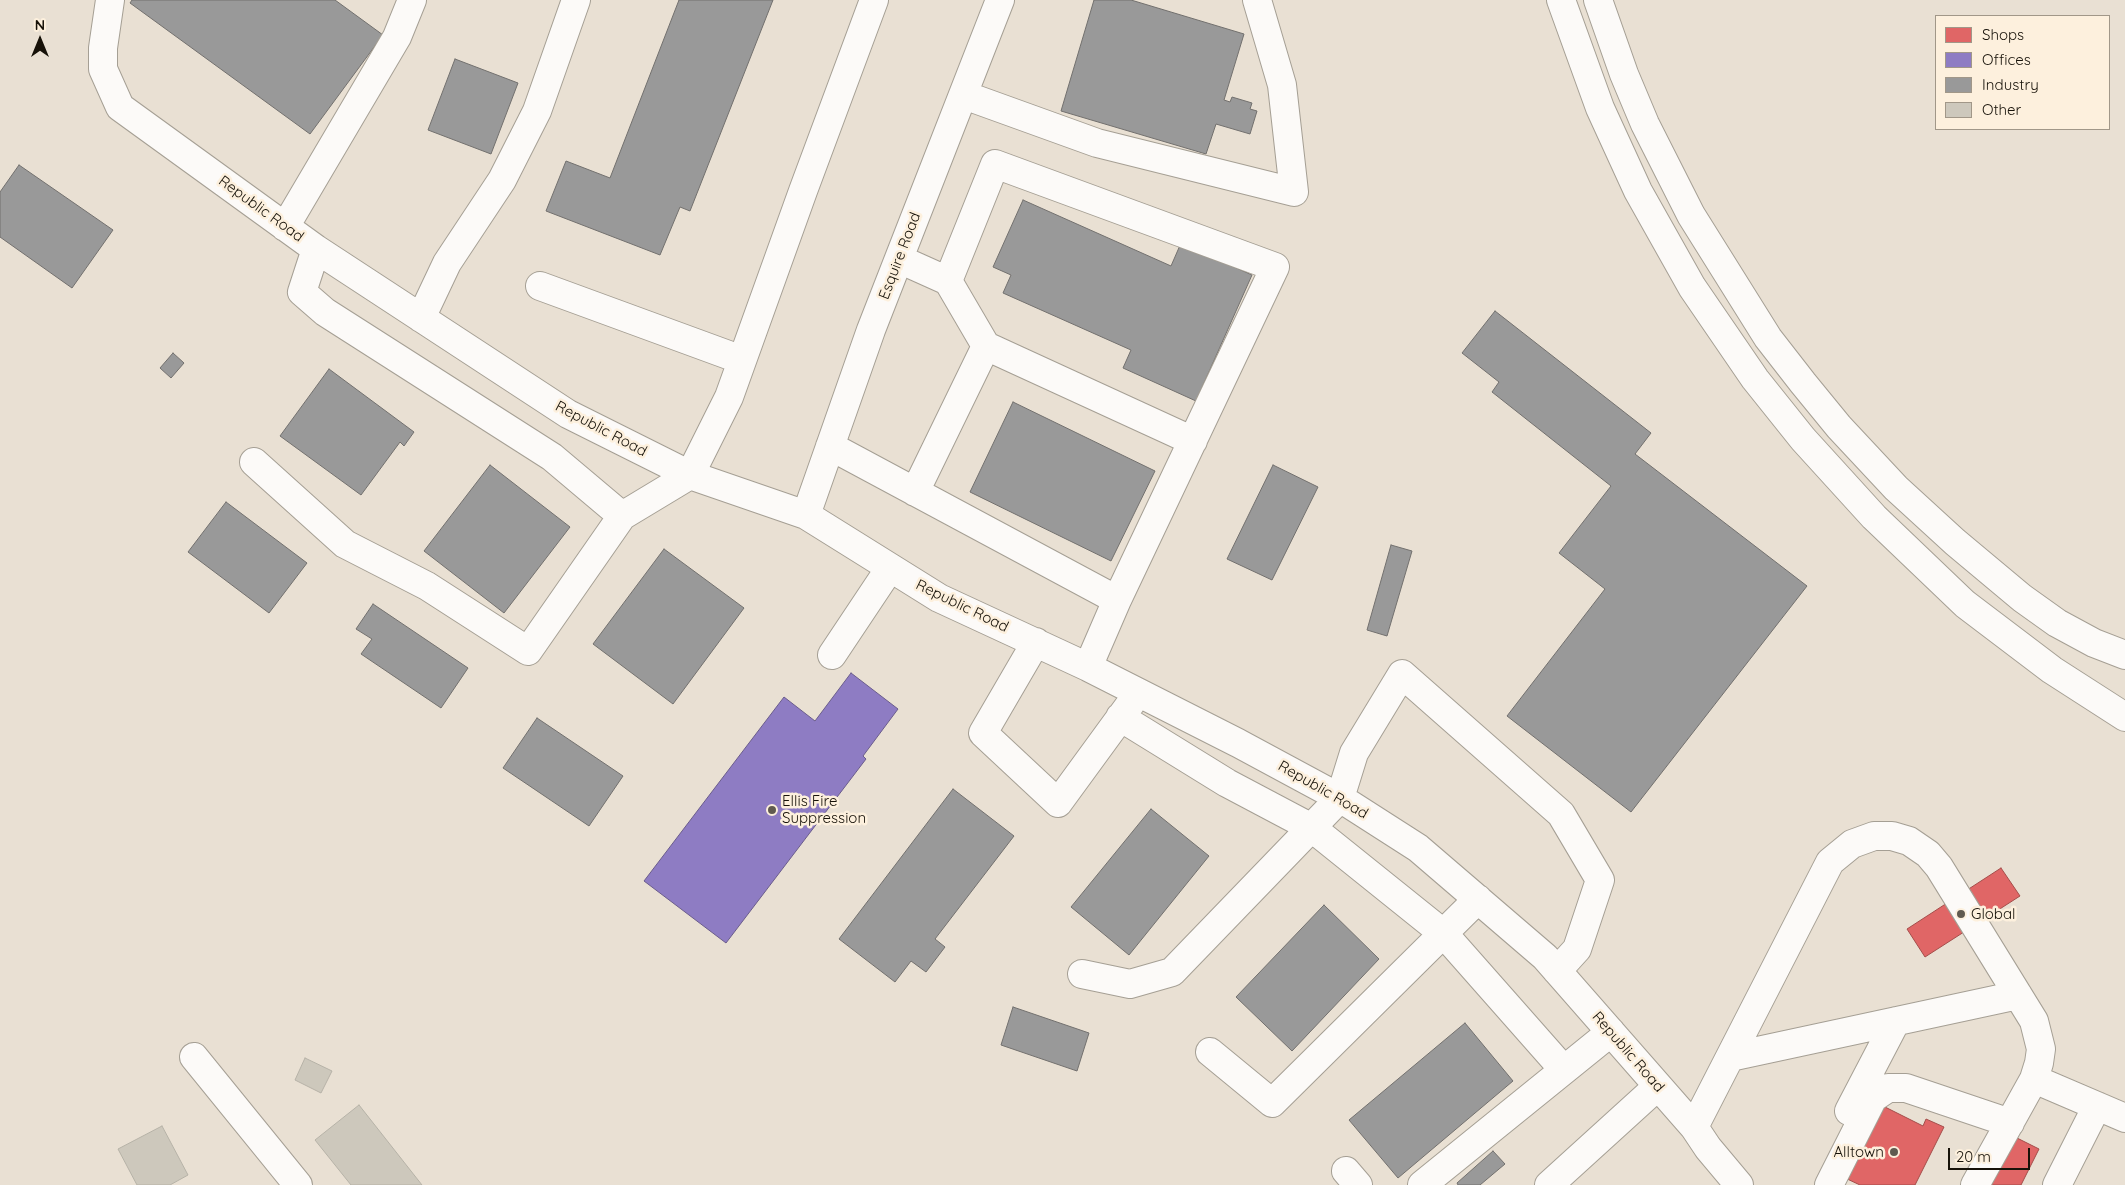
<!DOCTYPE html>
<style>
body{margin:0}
#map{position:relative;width:2125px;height:1185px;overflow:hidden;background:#e9e0d3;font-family:Quicksand,sans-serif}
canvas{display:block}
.legend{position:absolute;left:1935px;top:15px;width:175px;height:115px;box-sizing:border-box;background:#fdf0dd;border:1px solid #a19788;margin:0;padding:6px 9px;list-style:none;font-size:15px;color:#171209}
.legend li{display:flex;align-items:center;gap:10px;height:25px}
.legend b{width:25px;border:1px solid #a19788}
.north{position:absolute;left:15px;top:15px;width:50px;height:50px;-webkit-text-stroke:4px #fdf0dd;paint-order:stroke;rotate:0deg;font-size:14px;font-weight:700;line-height:20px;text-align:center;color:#171209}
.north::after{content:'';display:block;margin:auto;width:18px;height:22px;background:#171209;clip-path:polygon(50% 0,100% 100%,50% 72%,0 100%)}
.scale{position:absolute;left:1948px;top:1148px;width:82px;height:22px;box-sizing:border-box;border:2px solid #171209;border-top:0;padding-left:6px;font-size:15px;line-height:18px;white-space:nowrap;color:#171209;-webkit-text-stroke:4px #fdf0dd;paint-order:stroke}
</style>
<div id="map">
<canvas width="2125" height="1185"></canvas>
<ul class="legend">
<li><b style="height:14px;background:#e06666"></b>Shops</li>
<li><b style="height:14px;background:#8e7cc3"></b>Offices</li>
<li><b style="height:14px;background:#999"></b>Industry</li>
<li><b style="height:14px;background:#cdc8bc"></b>Other</li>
</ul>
<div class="north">N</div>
<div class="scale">20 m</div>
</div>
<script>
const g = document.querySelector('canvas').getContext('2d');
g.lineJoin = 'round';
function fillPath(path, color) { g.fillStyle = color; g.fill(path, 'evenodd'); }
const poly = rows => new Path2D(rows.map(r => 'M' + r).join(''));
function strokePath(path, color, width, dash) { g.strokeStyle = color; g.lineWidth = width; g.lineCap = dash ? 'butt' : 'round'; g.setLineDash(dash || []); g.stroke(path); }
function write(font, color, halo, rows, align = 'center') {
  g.font = font + ' Quicksand,sans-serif'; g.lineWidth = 5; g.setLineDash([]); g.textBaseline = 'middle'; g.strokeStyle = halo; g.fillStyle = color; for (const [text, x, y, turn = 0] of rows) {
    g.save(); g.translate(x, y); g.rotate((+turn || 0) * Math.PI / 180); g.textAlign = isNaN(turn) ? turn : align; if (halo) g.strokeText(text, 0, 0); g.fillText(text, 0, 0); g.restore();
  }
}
const shops = poly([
 [2001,868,2020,896,1925,957,1907,929,2001,868],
 [1879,1104,1923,1126,1926,1119,1944,1127,1915,1185,1860,1185,1843,1177,1879,1104],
 [2013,1136,2039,1149,2021,1185,1987,1185,2013,1136]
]);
fillPath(shops, '#e06666');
strokePath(shops, '#a44d4a', 1);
const offices = poly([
 [851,673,898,709,863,756,866,759,726,943,644,881,784,697,815,721,851,673]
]);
fillPath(offices, '#8e7cc3');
strokePath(offices, '#6a5c8b', 1);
const industry = poly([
 [132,0,335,0,383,35,310,134,130,3,132,0],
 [679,0,773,0,690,211,680,207,660,255,546,211,566,161,610,178,679,0],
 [1094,0,1131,0,1244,34,1224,100,1230,102,1232,97,1252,103,1250,109,1257,111,1250,134,1216,124,1206,154,1061,111,1094,0],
 [455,59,518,83,491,154,428,130,455,59],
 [19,165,113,230,72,288,0,237,0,192,19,165],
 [1023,200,1171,266,1181,243,1252,275,1196,401,1123,368,1131,350,1003,293,1011,275,993,267,1023,200],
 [1495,311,1651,433,1635,454,1807,586,1631,812,1507,716,1605,589,1559,553,1611,486,1492,392,1499,382,1462,353,1495,311],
 [173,353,184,363,171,378,160,368,173,353],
 [329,369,414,432,404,446,400,442,361,495,280,436,329,369],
 [1013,402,1155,471,1111,561,970,492,1013,402],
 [490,465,570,527,504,613,424,551,490,465],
 [1273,465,1318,487,1272,580,1227,559,1273,465],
 [226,502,307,563,269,613,188,552,226,502],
 [1391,545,1412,551,1387,636,1367,630,1391,545],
 [664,549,744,608,673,704,593,644,664,549],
 [373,604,468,668,441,708,361,654,372,639,356,629,373,604],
 [537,718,623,776,589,826,503,768,537,718],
 [953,789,1014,836,935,939,945,947,926,972,911,961,895,982,839,939,953,789],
 [1151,809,1209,856,1129,955,1071,907,1151,809],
 [1324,905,1379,959,1292,1051,1236,997,1324,905],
 [1013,1007,1089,1033,1077,1071,1001,1045,1013,1007],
 [1465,1023,1513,1081,1398,1178,1349,1120,1465,1023],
 [1493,1151,1505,1164,1480,1185,1458,1185,1457,1183,1493,1151]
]);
fillPath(industry, '#999');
strokePath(industry, '#72706e', 1);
const building = poly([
 [305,1058,332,1071,321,1093,295,1080,305,1058],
 [359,1105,422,1185,351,1185,315,1140,359,1105],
 [162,1126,188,1175,170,1185,137,1185,118,1149,162,1126]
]);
fillPath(building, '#cdc8bc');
strokePath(building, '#b6b2a7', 1);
const minor = poly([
 [110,0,103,48,103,69,120,107,316,249,568,414,690,475,806,515,939,598,1088,667,1238,743,1340,798,1418,848,1545,957,1694,1127,1708,1148,1739,1185],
 [964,95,1097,143,1294,192,1282,85,1257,0],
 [285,227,397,37,412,0],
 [316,249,302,292,325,312,552,457,622,516],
 [899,259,948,281,986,346,1193,441],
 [540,286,742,360],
 [421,318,447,263,502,180,537,111,576,0],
 [830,446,1117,600,1275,267,995,164,948,281],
 [254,462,345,544,427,586,528,651,622,516,690,475,729,397,803,191,874,0],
 [915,492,986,346],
 [806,515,871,330,1000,0],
 [1036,642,983,733,1058,803,1131,703],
 [832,655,890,568],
 [1088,667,1117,600],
 [1120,717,1227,783,1312,828,1444,934,1564,1070],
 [1082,974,1130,984,1172,972,1340,798,1354,753,1402,674,1561,814,1600,880,1577,949,1557,971],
 [1210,1052,1272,1103,1478,899],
 [194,1057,298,1185],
 [1730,1057,2018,995],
 [1849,1111,1896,1021],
 [1694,1127,1830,862,1852,844,1874,836,1892,836,1909,841,1928,854,1939,867,2034,1021,2041,1049,2039,1063,2034,1079],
 [1346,1171,1358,1185],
 [1422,1185,1611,1032],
 [1549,1185,1658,1086],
 [1829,1185,1873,1098,1888,1088,1906,1088,2010,1123],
 [1975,1185,2034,1079,2125,1118],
 [2057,1185,2097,1106]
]);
const highway = poly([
 [1561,0,1600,108,1638,191,1692,287,1755,379,1803,439,1874,517,1965,604,2052,670,2125,717],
 [1598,0,1624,74,1645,124,1691,215,1768,338,1803,383,1839,427,1896,488,1955,542,2022,598,2057,623,2094,643,2125,655]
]);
strokePath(minor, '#a59f94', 30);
strokePath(highway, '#a59f94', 30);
strokePath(minor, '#fcfaf8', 28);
strokePath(highway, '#fcfaf8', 28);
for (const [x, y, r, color] of [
 [772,810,5,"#605a50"],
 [1961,914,5,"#605a50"],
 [1894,1152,5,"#605a50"]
]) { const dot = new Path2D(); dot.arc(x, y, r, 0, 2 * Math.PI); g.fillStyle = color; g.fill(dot); strokePath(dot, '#fdf0dd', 2); }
write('15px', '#171209', '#fdf0dd', [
 ["Republic Road",261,209,36],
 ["Esquire Road",900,256,-69],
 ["Republic Road",601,429,28],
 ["Republic Road",962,606,26],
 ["Republic Road",1323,790,30],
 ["Republic Road",1628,1052,49]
]);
write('15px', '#171209', '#fdf0dd', [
 ["Ellis Fire",782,801],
 ["Suppression",782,818],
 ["Global",1971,914],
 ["Alltown",1884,1152,"right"]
], 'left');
</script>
